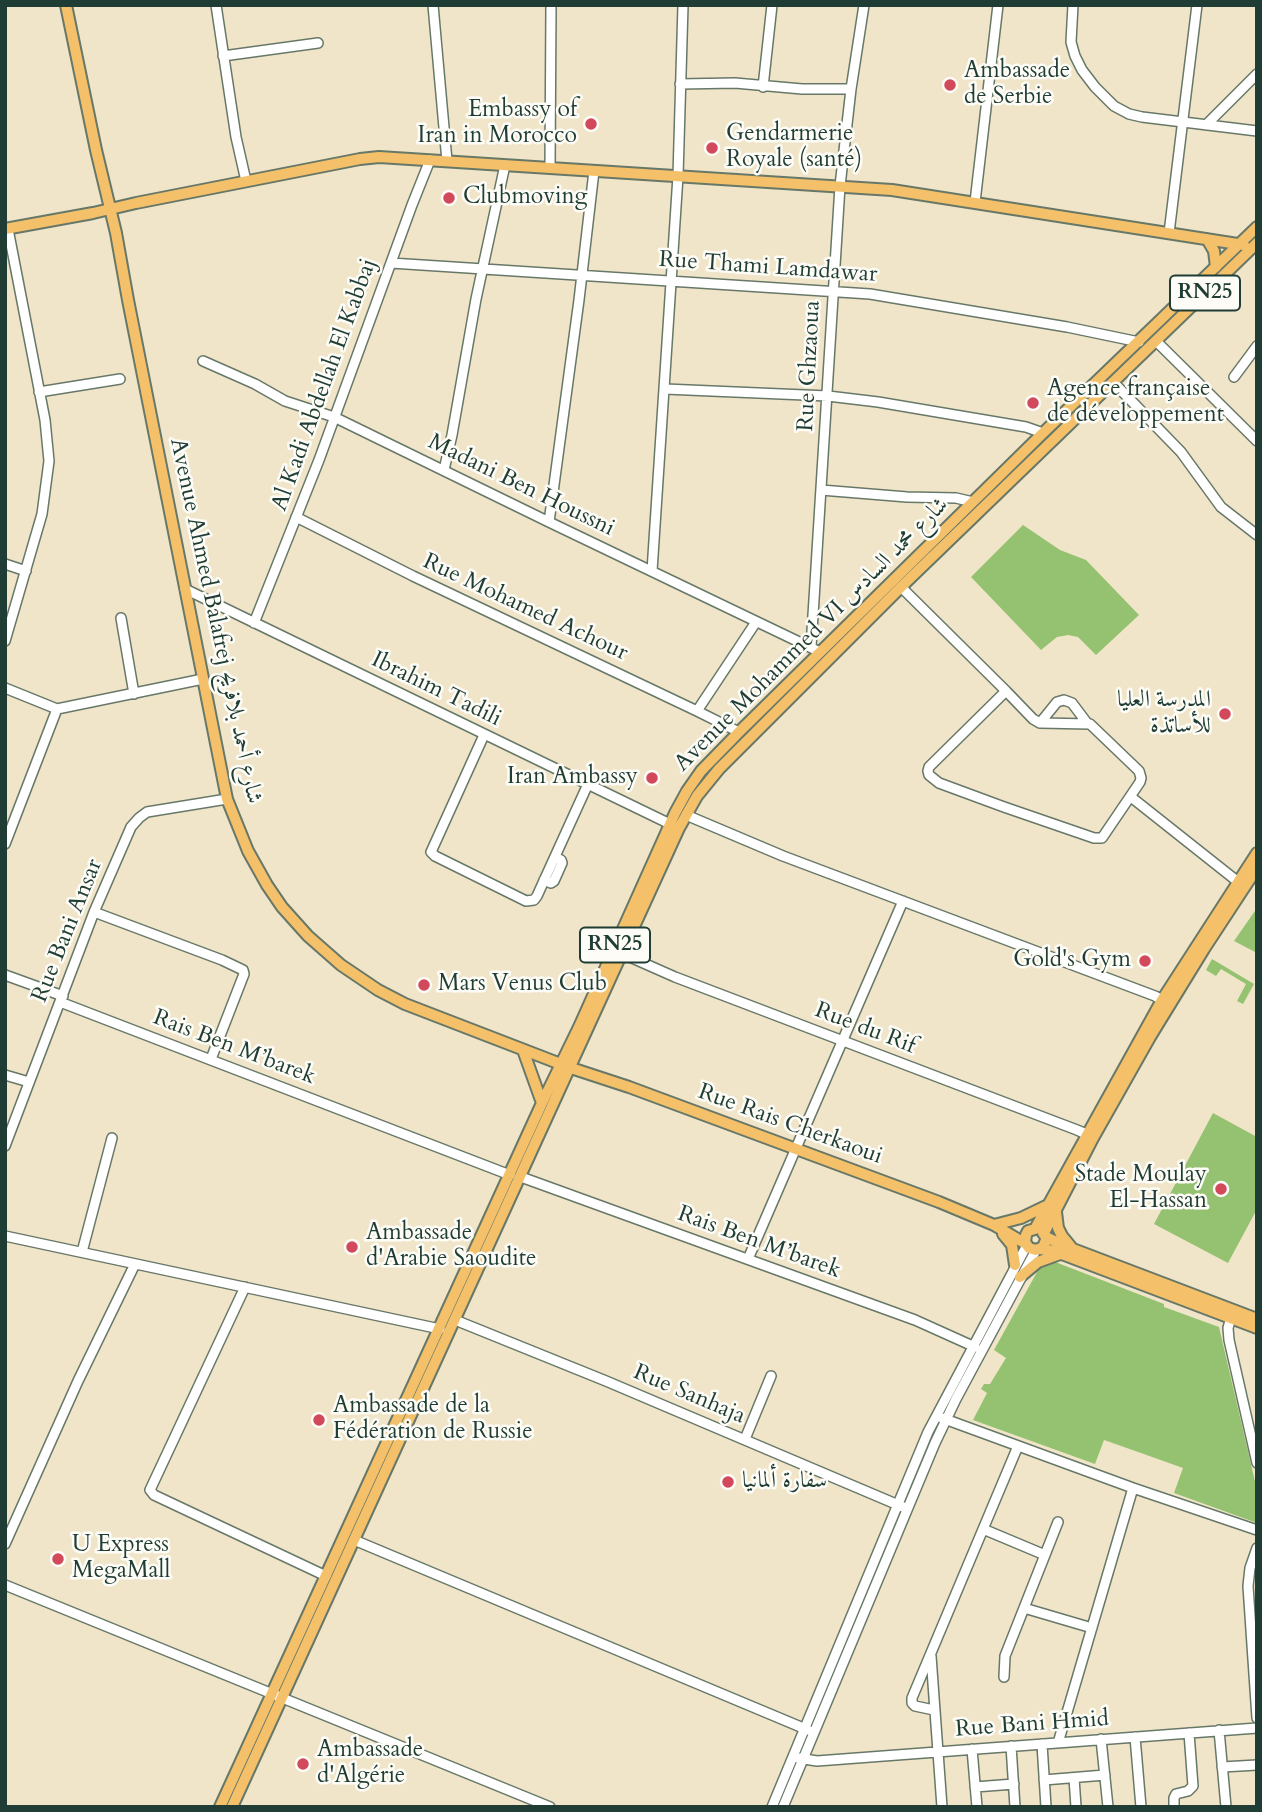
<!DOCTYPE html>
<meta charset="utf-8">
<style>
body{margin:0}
#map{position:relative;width:1262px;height:1812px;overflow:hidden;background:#f0e5c9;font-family:Cardo,serif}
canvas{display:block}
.frame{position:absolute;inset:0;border:7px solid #1f3d34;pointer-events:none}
</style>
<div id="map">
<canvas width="1262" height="1812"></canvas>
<div class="frame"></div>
</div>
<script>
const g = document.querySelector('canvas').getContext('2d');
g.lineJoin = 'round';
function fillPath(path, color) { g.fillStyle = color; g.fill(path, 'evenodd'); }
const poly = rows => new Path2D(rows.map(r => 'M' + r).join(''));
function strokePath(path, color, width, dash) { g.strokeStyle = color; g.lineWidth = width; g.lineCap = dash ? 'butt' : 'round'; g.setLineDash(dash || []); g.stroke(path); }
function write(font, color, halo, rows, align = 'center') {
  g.font = font + ' Cardo,Amiri,serif'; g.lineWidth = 5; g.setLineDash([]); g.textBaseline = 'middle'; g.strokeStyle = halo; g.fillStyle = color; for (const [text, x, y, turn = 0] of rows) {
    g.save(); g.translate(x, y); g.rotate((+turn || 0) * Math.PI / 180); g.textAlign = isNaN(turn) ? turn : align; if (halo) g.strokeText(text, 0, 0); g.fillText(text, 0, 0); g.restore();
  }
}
fillPath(poly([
 [1023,525,1060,550,1086,560,1139,615,1096,655,1078,637,1068,635,1057,637,1041,650,971,577],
 [1257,908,1257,953,1234,941],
 [1212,959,1254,984,1243,1004,1237,1001,1246,984,1221,969,1216,976,1206,970],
 [1213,1113,1257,1137,1257,1209,1228,1263,1154,1224],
 [1050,1260,1164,1304,1164,1307,1219,1327,1257,1490,1257,1523,1174,1493,1183,1468,1141,1453,1104,1440,1095,1464,973,1420,987,1393,981,1389,984,1384,990,1384,1006,1358,994,1350,1042,1263]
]), '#94c271');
const minor = poly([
 [216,5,236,137,246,181],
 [433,5,447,161],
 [1073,5,1071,42,1075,56,1082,70,1095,87,1114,106,1129,114,1142,117,1257,131],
 [223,56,318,43],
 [680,84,735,83,802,89,851,89],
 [763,87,772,5],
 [1206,125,1257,74],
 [550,168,551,5],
 [975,202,998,5],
 [1169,233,1197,5],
 [391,263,870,294,1067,327,1139,342],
 [1156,341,1257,441],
 [203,361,255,384,285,401,334,417,549,522,820,652],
 [1234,377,1257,346],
 [1113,382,1181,452,1221,507,1257,535],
 [665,389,828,396,878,402,1026,427,1043,433],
 [39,392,120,379],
 [444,470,452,435,476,299,505,165],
 [821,490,907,497,956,498,973,502],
 [296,517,413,576,697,711,739,732],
 [549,522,579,300,594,171],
 [5,564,26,571],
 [652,571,678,176,683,5],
 [901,587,1006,691,1033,719,1040,723,1090,724,1139,771,1141,778,1140,782,1102,838,1094,838,1004,807,939,783,929,775,928,771,929,767,1006,691],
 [185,589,670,824],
 [121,618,134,694],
 [254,623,319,460,412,205,430,160],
 [5,641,42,514,49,461,45,420,8,229],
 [811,647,840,186,851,89,864,5],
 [5,688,57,709,203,679],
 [697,711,756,622],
 [1040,723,1057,702,1064,700,1072,703,1087,723],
 [484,735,431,852,435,856,526,901,534,900,537,896,588,784],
 [1131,797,1242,885],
 [686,815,783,856,1155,996,1162,1000],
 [5,844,57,709],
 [544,880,551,883,554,881,562,863,561,860,555,857],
 [94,912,222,960,243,970,244,974,211,1059],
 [623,954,675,977,1077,1130,1091,1136],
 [5,975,63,996],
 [60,1002,510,1175],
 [5,1075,29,1082],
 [5,1146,94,912,131,827,139,818,147,812,227,799],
 [521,1177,915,1320,975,1347],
 [5,1236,440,1329],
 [82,1252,112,1138],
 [748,1259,903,901],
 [245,1287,150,1490,154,1495,326,1576],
 [1232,1314,1228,1328,1229,1340,1257,1463],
 [455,1320,606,1381,903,1507],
 [942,1418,1133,1488,1257,1530],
 [745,1439,771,1376],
 [983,1529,1045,1555],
 [354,1540,808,1730],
 [5,1544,78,1381,135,1264],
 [1257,1548,1250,1568,1248,1586,1257,1718],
 [5,1585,550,1807],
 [1024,1608,1092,1628],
 [931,1656,942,1807],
 [1004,1677,1005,1656,1058,1522],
 [934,1710,915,1706,912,1703,912,1698,1018,1446],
 [1219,1730,1226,1807],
 [1135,1737,1141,1807],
 [1101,1739,1108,1807],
 [1058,1743,1133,1488],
 [1042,1744,1046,1807],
 [1011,1746,1015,1807],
 [972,1749,977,1807],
 [798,1758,817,1761,1257,1728],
 [1222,1767,1257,1765],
 [1074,1778,1076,1807],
 [1044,1780,1105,1775],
 [975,1787,1014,1784],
 [772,1807,928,1432,1027,1245],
 [783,1807,935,1443,956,1399,1036,1250],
 [1174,1807,1174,1798,1176,1794,1188,1791,1193,1786,1189,1733]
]);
const major = poly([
 [66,5,96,150,116,233,128,300,227,799,248,851,267,885,282,907,308,936,341,965,378,990,405,1004,571,1068,629,1087,939,1202,994,1225,1026,1244],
 [5,229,93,213,136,203,360,159,379,157,892,190,1244,245],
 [1207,239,1214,251,1216,267],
 [523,1050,542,1103],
 [1056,1212,1058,1228,1062,1236,1071,1247],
 [994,1225,1021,1218,1046,1206],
 [1043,1233,1046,1237,1065,1246,1257,1319],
 [1044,1233,1093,1138,1150,1037,1204,949,1257,868],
 [1003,1234,1012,1245,1015,1265],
 [1046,1237,1046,1240,1043,1247,1036,1250,1029,1248,1025,1242,1026,1235,1028,1231,1035,1229,1162,1000,1257,853],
 [1040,1249,1054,1251,1257,1328],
 [1020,1277,1038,1262,1060,1254],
 [220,1807,542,1103,579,1027,675,813,687,791,701,771,739,732,1043,433,1257,227],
 [232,1807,679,828,697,796,719,769,901,587,1257,243]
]);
strokePath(minor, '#687868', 12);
strokePath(major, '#687868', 14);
strokePath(minor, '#fff', 9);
strokePath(major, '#f4c16a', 10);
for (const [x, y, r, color] of [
 [950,85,7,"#d1495b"],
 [591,124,7,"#d1495b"],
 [712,148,7,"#d1495b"],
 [449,198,7,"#d1495b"],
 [1033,403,7,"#d1495b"],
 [1225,714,7,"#d1495b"],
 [652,778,7,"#d1495b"],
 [1145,961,7,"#d1495b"],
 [424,985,7,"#d1495b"],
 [1221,1189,7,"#d1495b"],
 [352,1247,7,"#d1495b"],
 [319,1420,7,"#d1495b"],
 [728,1482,7,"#d1495b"],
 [58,1559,7,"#d1495b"],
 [303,1764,7,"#d1495b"]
]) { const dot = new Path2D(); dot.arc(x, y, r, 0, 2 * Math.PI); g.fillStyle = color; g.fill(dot); strokePath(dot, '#fdfcf7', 2.5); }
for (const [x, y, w] of [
 [1205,293,70],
 [615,945,70]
]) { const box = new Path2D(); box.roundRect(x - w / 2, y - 17.5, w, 35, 5); g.fillStyle = '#fdfcf7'; g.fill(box); strokePath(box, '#1f3d34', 2); }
write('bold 21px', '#1f3d34', null, [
 ["RN25",1205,293],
 ["RN25",615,945]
]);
write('23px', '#1f3d34', '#fdfcf7', [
 ["Ambassade",964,72],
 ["de Serbie",964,98],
 ["Embassy of",577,111,"right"],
 ["Iran in Morocco",577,137,"right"],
 ["Gendarmerie",726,135],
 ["Royale (santé)",726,161],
 ["Clubmoving",463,198],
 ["Agence française",1047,390],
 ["de développement",1047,416],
 ["المدرسة العليا",1211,701,"right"],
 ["للأساتذة",1211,727,"right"],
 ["Iran Ambassy",638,778,"right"],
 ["Gold's Gym",1131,961,"right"],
 ["Mars Venus Club",438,985],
 ["Stade Moulay",1207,1176,"right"],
 ["El-Hassan",1207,1202,"right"],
 ["Ambassade",366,1234],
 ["d'Arabie Saoudite",366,1260],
 ["Ambassade de la",333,1407],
 ["Fédération de Russie",333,1433],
 ["سفارة ألمانيا",742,1482],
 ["U Express",72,1546],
 ["MegaMall",72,1572],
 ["Ambassade",317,1751],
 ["d'Algérie",317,1777]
], 'left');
write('23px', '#1f3d34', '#fdfcf7', [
 ["Rue Thami Lamdawar",768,268,4],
 ["Rue Ghzaoua",810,366,-87],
 ["Al Kadi Abdellah El Kabbaj",325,385,-70],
 ["Madani Ben Houssni",521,486,26],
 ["Rue Mohamed Achour",525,608,25],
 ["Avenue Ahmed Balafrej شارع أحمد بلافريج",215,621,78],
 ["Avenue Mohammed VI شارع محمد السادس",812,635,-45],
 ["Ibrahim Tadili",436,690,26],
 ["Rue Bani Ansar",68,931,-68],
 ["Rue du Rif",865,1029,21],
 ["Rais Ben M’barek",234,1048,21],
 ["Rue Rais Cherkaoui",790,1125,20],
 ["Rais Ben M’barek",759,1243,20],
 ["Rue Sanhaja",689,1395,23],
 ["Rue Bani Hmid",1032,1725,-4]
]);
</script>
